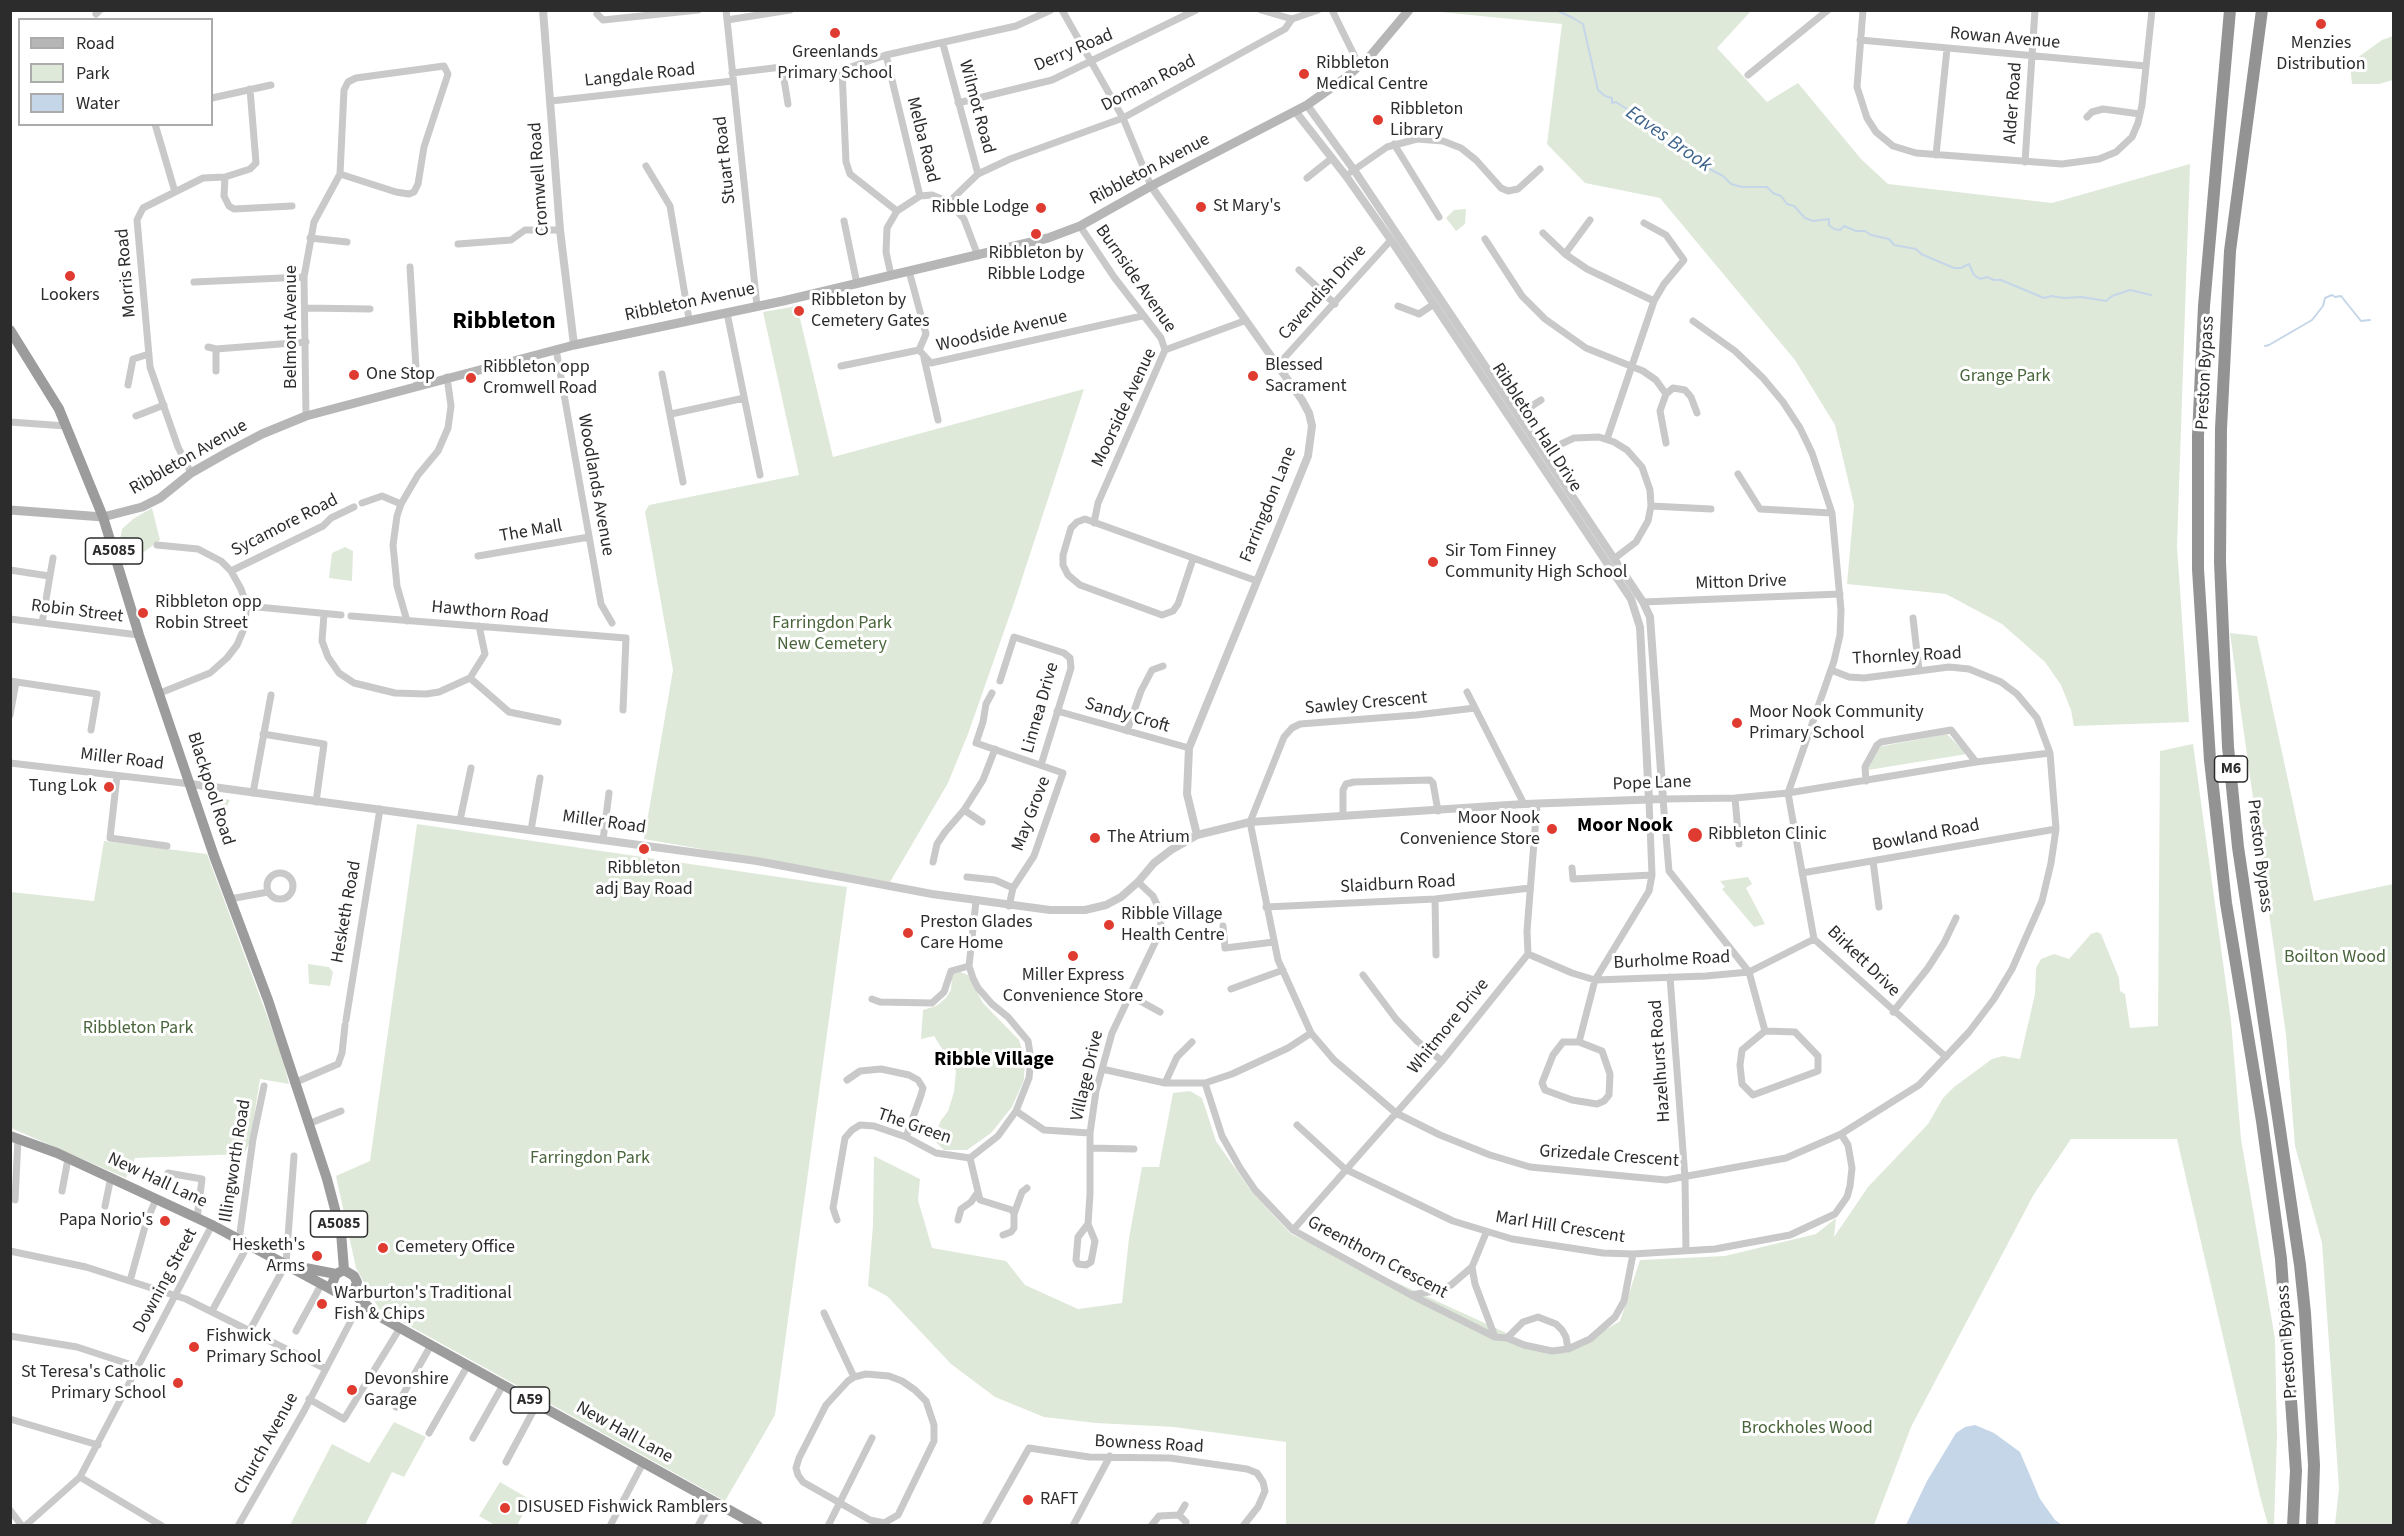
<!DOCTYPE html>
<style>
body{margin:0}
#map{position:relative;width:2404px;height:1536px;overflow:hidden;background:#fff;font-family:"Source Sans 3",sans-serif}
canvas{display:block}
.frame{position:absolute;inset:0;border:12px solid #2c2c2c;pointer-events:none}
.legend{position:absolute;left:18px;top:18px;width:195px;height:108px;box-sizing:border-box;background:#fff;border:2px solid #ababab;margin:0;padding:8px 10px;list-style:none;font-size:18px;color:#2c2c2c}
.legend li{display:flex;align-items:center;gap:12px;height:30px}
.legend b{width:30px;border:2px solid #ababab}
</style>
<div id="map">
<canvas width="2404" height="1536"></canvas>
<div class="frame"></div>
<ul class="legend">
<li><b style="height:8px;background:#b6b6b6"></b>Road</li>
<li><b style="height:16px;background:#dfe9d9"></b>Park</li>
<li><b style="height:16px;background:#c5d6e9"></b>Water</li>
</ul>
</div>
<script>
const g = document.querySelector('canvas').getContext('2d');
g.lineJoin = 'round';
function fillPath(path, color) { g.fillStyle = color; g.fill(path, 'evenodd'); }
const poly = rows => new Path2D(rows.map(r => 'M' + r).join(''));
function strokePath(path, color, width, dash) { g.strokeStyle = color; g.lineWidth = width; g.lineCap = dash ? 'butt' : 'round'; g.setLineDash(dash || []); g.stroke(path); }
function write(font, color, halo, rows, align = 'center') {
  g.font = font + ' "Source Sans 3",sans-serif'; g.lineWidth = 6; g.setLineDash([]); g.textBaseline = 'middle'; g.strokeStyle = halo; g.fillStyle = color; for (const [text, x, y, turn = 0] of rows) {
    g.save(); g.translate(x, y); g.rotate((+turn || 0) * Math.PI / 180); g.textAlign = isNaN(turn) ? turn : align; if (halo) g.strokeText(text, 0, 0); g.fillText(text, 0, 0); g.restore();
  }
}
fillPath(poly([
 [1430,11,1751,11,1717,48,1767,102,1798,83,1861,159,1888,184,2052,203,2190,164,2177,546,2189,722,2074,726,2071,710,2061,685,2045,662,2002,624,1946,594,1847,584,1854,505,1835,425,1795,360,1660,198,1585,183,1547,144,1562,24],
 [2393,36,2393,80,2379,84,2352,84,2350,63,2382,40],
 [1466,209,1465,224,1456,231,1446,218,1454,210],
 [797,306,833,457,1084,389,1015,600,968,734,948,783,890,882,644,839,673,670,645,512,649,505,799,475,763,312],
 [152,508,160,540,125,566,120,540,122,529,133,519],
 [345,547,353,551,352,581,329,578,332,553],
 [2230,633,2257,636,2314,901,2393,884,2393,1525,2335,1525,2339,1488,2322,1243,2295,1146,2286,1035],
 [1947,734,1967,754,1868,770,1878,747],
 [2193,744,2231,1021,2241,1139,2275,1339,2277,1436,2274,1525,2268,1525,2260,1496,2177,1139,2071,1139,2034,1194,1911,1427,1874,1525,1286,1525,1286,1442,1174,1427,1096,1423,1044,1417,995,1397,951,1364,887,1296,868,1286,873,1225,874,1156,920,1179,918,1200,932,1248,1006,1261,1025,1285,1078,1309,1122,1303,1129,1238,1142,1167,1159,1167,1173,1093,1190,1091,1202,1098,1216,1141,1251,1191,1291,1234,1539,1348,1567,1353,1620,1321,1640,1260,1725,1256,1816,1234,1836,1218,1834,1237,1868,1187,1928,1124,1943,1098,1954,1087,1992,1059,2003,1056,2020,1059,2035,994,2036,968,2041,959,2054,954,2069,959,2091,934,2097,932,2101,934,2119,978,2120,991,2125,994,2130,1028,2158,1026,2160,751],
 [215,797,230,800,219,823,210,807],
 [417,824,847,887,775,1415,725,1501,379,1309,356,1268,336,1176,370,1161],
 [104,841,207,854,282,1056,289,1084,260,1079,250,1142,244,1154,135,1158,126,1178,11,1128,11,892,94,901],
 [1748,877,1752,884,1746,888,1765,924,1754,927,1722,889,1725,887,1720,881],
 [308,964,329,967,333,972,330,986,309,984],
 [958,971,968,975,983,1003,1019,1040,1025,1058,1024,1080,1012,1107,991,1133,967,1150,944,1150,934,1140,940,1122,948,1111,954,1092,956,1071,934,1036,921,1039,923,1010,936,1006,946,998,951,990,952,974],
 [394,1422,426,1437,404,1477,392,1472,365,1525,290,1525,332,1444,369,1463],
 [500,1482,531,1500,517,1525,495,1525,479,1516]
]), '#dfe9d9');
fillPath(poly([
 [1975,1425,1994,1433,2020,1452,2040,1499,2055,1520,2062,1525,1906,1525,1927,1481,1956,1433,1965,1427]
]), '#c5d6e9');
strokePath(poly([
 [1556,10,1573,18,1583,24,1598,90,1605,96,1612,98,1612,103,1616,102,1627,109,1685,156,1723,176,1731,184,1742,187,1767,187,1773,193,1781,196,1787,204,1794,206,1805,218,1813,221,1829,219,1829,225,1834,229,1840,230,1844,226,1856,231,1865,231,1871,235,1889,239,1894,245,1916,249,1921,254,1954,268,1961,268,1969,264,1974,275,1980,279,1987,277,1994,280,2001,280,2044,298,2052,296,2064,298,2082,297,2106,301,2112,296,2130,290,2151,295],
 [2265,346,2269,345,2312,320,2323,306,2325,298,2332,295,2335,297,2341,296,2361,321,2370,320]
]), '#c5d6e9', 2);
strokePath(poly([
 [726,10,757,306],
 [1062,10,1123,118,1151,186],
 [1261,10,1292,19,1318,10],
 [1332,10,1359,65],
 [1863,10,1857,87,1867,118,1876,132,1893,146,1916,153,2062,164,2099,159,2116,152,2132,137,2138,123,2142,105,2152,10],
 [96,14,100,10],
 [597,14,603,20,698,10],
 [727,20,790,10],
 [1860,40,2146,66],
 [943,44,978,174,949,202],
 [886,55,920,196],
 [732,73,782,67,788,104],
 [1748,75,1828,10],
 [212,98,271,85],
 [551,101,733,81],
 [958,103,1052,80,1196,10],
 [2087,117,2092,112,2103,109,2140,114],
 [155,124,175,192],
 [1394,144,1439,217],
 [1936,155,1947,49],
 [2025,162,2035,10],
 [646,166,670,206,689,319],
 [1351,172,1387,147,1417,139,1443,141,1461,148,1476,160,1501,188,1508,191,1518,189,1540,169],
 [978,174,1010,159,1123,118,1285,29,1292,19],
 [225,177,224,196,229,206,234,209,292,206],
 [1307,178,1332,158],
 [897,211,850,174,846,162,842,70,886,55,1016,26,1051,10],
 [1590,220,1565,254,1587,269,1654,301],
 [844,221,857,284],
 [1080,226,1114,277,1161,338,1165,350],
 [1543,233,1565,254],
 [310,238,347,242],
 [1485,239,1522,296,1545,319,1586,348,1643,371,1656,380,1666,394,1673,388,1685,390,1691,397,1697,413],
 [458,244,511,240,525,230,560,230],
 [410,267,417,385],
 [1299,270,1335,304],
 [909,271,926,334,919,350,931,363,1142,316],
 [891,275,886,252,887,228,897,211,920,196,932,195,949,202,964,219,978,256],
 [194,282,304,277],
 [1398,306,1419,314,1434,304],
 [306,308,370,309],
 [727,313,760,475],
 [1693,321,1735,351,1763,378,1783,402,1800,428,1812,453,1832,513,1841,610,1840,635,1834,661,1788,793,1814,939,1946,1057],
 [208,347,216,349,216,371],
 [216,349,306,342],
 [556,349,601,604,612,623],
 [924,358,938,420],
 [841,366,919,350],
 [1277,366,1391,240],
 [662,374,683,482],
 [128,385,133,359,149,354],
 [671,414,744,398],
 [1518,415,1541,400],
 [136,416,164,405],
 [306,416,304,277,314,222,340,174,344,90,348,82,356,78,444,66,448,74,424,147,418,184,414,192,409,194,396,192,340,174],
 [10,422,66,426],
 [1607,439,1654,301,1664,284,1684,260,1666,235,1644,223],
 [1666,443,1660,411,1666,394],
 [1544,452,1574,438,1599,437,1614,442,1627,450,1642,467,1650,490,1651,506,1648,521,1636,542,1615,558],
 [191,473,178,447,150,367,137,220,143,208,203,178,225,177,250,169,256,163,250,89],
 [1738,474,1760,509,1832,513],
 [362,503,382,496,401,504],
 [1651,506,1711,509],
 [1094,523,1098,503,1165,350,1244,321],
 [157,545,198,549,221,561,231,571,241,589,247,606,243,631,237,645,227,658,210,673,160,693],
 [478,556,589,537],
 [1193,559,1178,604,1173,611,1162,615,1080,585,1068,575,1063,565,1063,555,1071,528,1077,522,1085,519,1257,581],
 [10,570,49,576],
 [231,571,323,526,331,518,354,507],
 [1643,602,1840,594],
 [247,606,341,615],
 [324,614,322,641,328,657,339,673,354,683,395,693,426,694,439,692,470,678,485,654,479,626],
 [351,616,626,638,623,710],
 [1913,618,1919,670],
 [10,619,139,635],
 [407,621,397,586,393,545,397,516,401,504,418,475,438,451,448,428,451,406,447,377],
 [42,623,53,558],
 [470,678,509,712,558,722],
 [10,681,97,694,91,730],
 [1000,681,1014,637,1064,653,1070,658,1071,668,1041,765],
 [1467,692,1524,804],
 [1475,708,1416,715,1300,724,1292,728,1284,737,1250,822,1278,960,1311,1033,1334,1060,1396,1113,1440,1135,1490,1155,1530,1167,1666,1180,1786,1158,1841,1134,1919,1085,1969,1032,1994,999,2012,969,2042,901,2051,863,2056,829,2050,753,2037,718,2017,694,2001,682,1969,669,1949,667,1864,678,1849,677,1831,670],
 [1057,711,1189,748],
 [10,715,16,682],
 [1127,731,1141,691,1152,670,1163,666],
 [263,734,324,744,316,802],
 [10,763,191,784],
 [117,776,110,838,167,846],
 [1866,781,1865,767,1877,745,1881,742,1951,730,1976,762],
 [253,793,271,695],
 [1735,798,1739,844],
 [964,810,982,822],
 [1343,816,1343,790,1346,784,1354,782,1430,780,1433,783,1438,811],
 [460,820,471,768],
 [531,830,540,778],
 [603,840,609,793],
 [1873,861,1879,907],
 [933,862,937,844,945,832,964,810,983,780,995,749],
 [1572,868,1573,879,1652,875],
 '267 886a13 13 0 1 1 26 0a13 13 0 1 1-26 0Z',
 [1802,873,2056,829],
 [967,877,995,880,1013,888,1034,856,1063,773,976,743,983,722,986,704,992,693],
 [230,899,268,892],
 [1435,899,1436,955],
 [1009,906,1013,888],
 [1266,907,1435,899,1530,888],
 [1223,926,1225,948,1274,942],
 [1528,954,1572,973,1595,980,1706,976,1749,972,1814,939],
 [1363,975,1396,1019,1417,1041,1442,1061],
 [1670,977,1685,1178,1686,1250],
 [1231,989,1283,970],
 [1131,996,1160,1012],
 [872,999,880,1002,932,1003,944,992,951,971,969,966],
 [1893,1012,1928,968,1944,943,1956,918],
 [346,1020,380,809],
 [1765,1031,1749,972,1669,871,1663,799,1735,798,1788,793,1976,762,2050,753],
 [1765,1031,1795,1032,1818,1056,1818,1071,1753,1095,1742,1084,1740,1065,1742,1050,1765,1031],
 [1563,1042,1579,1042,1602,1051,1610,1074,1609,1095,1604,1101,1597,1104,1572,1100,1545,1090,1542,1083,1553,1055,1563,1042],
 [1579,1042,1595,980,1649,891,1652,875,1649,800],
 [1102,1069,1165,1083,1205,1083,1232,1074,1288,1048,1311,1033],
 [847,1080,860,1071,881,1069,909,1075,918,1080,923,1088,921,1095,906,1137],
 [294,1083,338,1064,342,1053,345,1025],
 [1165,1083,1177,1057,1192,1042],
 [1205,1083,1222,1136,1240,1168,1255,1190,1293,1230,1411,1295,1495,1337,1507,1338,1524,1345,1552,1351,1568,1349,1590,1339,1615,1317,1624,1301,1633,1254],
 [1016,1111,1044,1130,1090,1133],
 [308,1124,341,1111],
 [1297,1125,1345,1169,1453,1221,1512,1239,1603,1253,1633,1254,1715,1249,1790,1235,1835,1214,1847,1197,1850,1186,1852,1168,1848,1145,1841,1134],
 [1091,1148,1134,1149],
 [970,1158,980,1200,1012,1210,1014,1214,1014,1228,1011,1232,1003,1235],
 [168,1173,202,1179,197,1219],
 [62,1191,68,1159],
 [15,1200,18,1139],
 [105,1206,111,1177],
 [1014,1214,1022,1192,1027,1188],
 [837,1220,833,1208,845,1138,852,1130,860,1125,874,1126,906,1137,936,1153,970,1158,998,1136,1016,1111,1029,1078,1031,1059,1028,1041,1008,1017,992,1004,978,988,973,978,969,966,976,901],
 [958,1220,961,1209,971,1202,978,1192],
 [1088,1224,1078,1237,1076,1260,1078,1264,1086,1265,1091,1262,1095,1241,1088,1224,1090,1194,1090,1133,1096,1091,1112,1033,1161,930,1160,911,1153,896,1138,882],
 [1293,1230,1442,1061,1528,954,1527,931,1537,804],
 [1486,1233,1472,1267,1475,1284,1495,1337],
 [239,1240,253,1139,264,1086],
 [10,1251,86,1267,186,1299,324,1368],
 [130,1281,146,1223,156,1199],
 [1411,1295,1440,1290,1451,1285,1472,1267],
 [212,1311,248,1245],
 [824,1313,854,1377],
 [250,1330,286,1264,294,1156],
 [296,1331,321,1285],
 [10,1336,77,1347,138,1367],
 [1507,1338,1523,1322,1538,1317,1556,1324,1562,1330,1566,1337,1568,1349],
 [866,1374,889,1376,902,1381,915,1390,926,1401,934,1425,934,1441,898,1515,884,1523,870,1520,803,1482,798,1475,796,1468,799,1458,826,1405,848,1381,854,1377,866,1374],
 [309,1399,344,1419,400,1328],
 [396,1407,431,1345],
 [10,1419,98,1445],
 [429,1433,468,1365],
 [473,1438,503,1385],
 [506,1462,537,1404],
 [80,1477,162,1526],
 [10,1510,22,1526],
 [1179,1515,1186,1522],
 [25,1526,80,1477,212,1225],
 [238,1526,304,1411,355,1313],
 [610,1526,643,1463],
 [698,1526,712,1501],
 [828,1526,872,1438],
 [985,1526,1029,1448,1089,1457,1170,1458,1247,1469,1257,1473,1263,1482,1265,1491,1258,1507,1243,1526],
 [1073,1526,1110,1456],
 [1151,1526,1159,1516,1179,1515,1185,1505]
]), '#c9c9c9', 7);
strokePath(poly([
 [543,10,560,230,574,345],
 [1295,111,1346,176,1391,240,1631,599,1640,627,1649,800],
 [1151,186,1302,400,1309,413,1312,426,1308,456,1189,748,1187,794,1197,835],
 [191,784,757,861,932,894,1050,910,1085,910,1106,905,1121,897,1138,882,1154,863,1171,850,1197,835,1250,822,1524,804,1663,799,1650,617,1643,602,1354,170,1307,105]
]), '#c9c9c9', 8);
strokePath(poly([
 [10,510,103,517,142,507,160,498,191,473,228,452,262,434,306,416,574,345,783,301,1048,238,1080,226,1151,186,1307,105,1348,76,1372,54,1409,10]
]), '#b6b6b6', 9);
strokePath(poly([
 [10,330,59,409,103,517,139,635,214,856,268,1000,327,1179,341,1232,344,1270],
 [10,1136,57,1153,212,1225,342,1295,349,1294,355,1288,357,1282,354,1276,344,1270,336,1274,332,1284,335,1291],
 [295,1266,336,1274],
 [352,1292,377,1315,400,1328,758,1526]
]), '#9c9c9c', 10);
strokePath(poly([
 [2230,10,2204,306,2198,436,2198,569,2210,760,2226,903,2262,1121,2281,1259,2296,1471,2293,1526],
 [2262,10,2230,251,2221,429,2220,562,2228,747,2238,847,2300,1265,2305,1313,2314,1465,2312,1526]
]), '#939393', 12);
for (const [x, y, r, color] of [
 [2321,24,6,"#e03b30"],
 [835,33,6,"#e03b30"],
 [1304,74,6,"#e03b30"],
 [1378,120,6,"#e03b30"],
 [1201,207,6,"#e03b30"],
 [1041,208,6,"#e03b30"],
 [1036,234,6,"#e03b30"],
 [70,276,6,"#e03b30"],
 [799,311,6,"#e03b30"],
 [354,375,6,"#e03b30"],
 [1253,376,6,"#e03b30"],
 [471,378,6,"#e03b30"],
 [1433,562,6,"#e03b30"],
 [143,613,6,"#e03b30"],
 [1737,723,6,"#e03b30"],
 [109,787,6,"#e03b30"],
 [1552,829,6,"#e03b30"],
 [1695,835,8,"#e03b30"],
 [1095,838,6,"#e03b30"],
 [644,849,6,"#e03b30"],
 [1109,925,6,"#e03b30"],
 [908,933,6,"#e03b30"],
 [1073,956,6,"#e03b30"],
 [165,1221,6,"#e03b30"],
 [383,1248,6,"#e03b30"],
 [317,1256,6,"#e03b30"],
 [322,1304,6,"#e03b30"],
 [194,1347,6,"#e03b30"],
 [178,1383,6,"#e03b30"],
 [352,1390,6,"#e03b30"],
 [1028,1500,6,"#e03b30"],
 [505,1508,6,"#e03b30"]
]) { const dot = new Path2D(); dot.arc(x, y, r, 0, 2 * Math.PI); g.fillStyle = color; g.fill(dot); strokePath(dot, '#fff', 2); }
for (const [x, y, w] of [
 [114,551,57],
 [2231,769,33],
 [339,1224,57],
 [530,1400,39]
]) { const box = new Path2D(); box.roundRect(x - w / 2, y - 13, w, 26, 4.5); g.fillStyle = '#fff'; g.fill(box); strokePath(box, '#2c2c2c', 1.5); }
write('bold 16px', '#2c2c2c', null, [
 ["A5085",114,551],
 ["M6",2231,769],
 ["A5085",339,1224],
 ["A59",530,1400]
]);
write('18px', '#2c2c2c', '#fff', [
 ["Rowan Avenue",2005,39,5],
 ["Derry Road",1074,51,-23],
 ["Langdale Road",640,76,-6],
 ["Dorman Road",1149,84,-27],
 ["Alder Road",2014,103,-86],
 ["Wilmot Road",976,107,75],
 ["Melba Road",922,140,76],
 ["Stuart Road",726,160,-96],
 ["Ribbleton Avenue",1150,170,-28],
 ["Cromwell Road",540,179,-94],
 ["Morris Road",127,273,-95],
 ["Burnside Avenue",1135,279,55],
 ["Cavendish Drive",1323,293,-48],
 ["Ribbleton Avenue",690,303,-12],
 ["Belmont Avenue",292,327,-90],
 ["Woodside Avenue",1002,332,-13],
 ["Preston Bypass",2206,373,-87],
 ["Moorside Avenue",1125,408,-65],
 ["Ribbleton Hall Drive",1536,428,57],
 ["Ribbleton Avenue",189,458,-30],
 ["Woodlands Avenue",595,485,80],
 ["Farringdon Lane",1269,505,-68],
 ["Sycamore Road",285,526,-27],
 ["The Mall",531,532,-10],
 ["Mitton Drive",1741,583,-2],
 ["Robin Street",77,612,7],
 ["Hawthorn Road",490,613,5],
 ["Thornley Road",1907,657,-3],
 ["Sawley Crescent",1366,704,-5],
 ["Linnea Drive",1041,708,-74],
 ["Sandy Croft",1127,716,16],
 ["Miller Road",122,760,7],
 ["Pope Lane",1652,784,-2],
 ["Blackpool Road",210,789,72],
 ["May Grove",1032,814,-69],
 ["Miller Road",604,823,8],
 ["Bowland Road",1926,836,-11],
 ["Preston Bypass",2259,856,83],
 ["Slaidburn Road",1398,885,-3],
 ["Hesketh Road",347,912,-80],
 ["Burholme Road",1672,961,-3],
 ["Birkett Drive",1863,962,44],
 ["Whitmore Drive",1449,1027,-51],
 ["Hazelhurst Road",1661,1061,-94],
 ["Village Drive",1088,1076,-77],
 ["The Green",914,1127,19],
 ["Grizedale Crescent",1609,1157,4],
 ["Illingworth Road",236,1161,-81],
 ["New Hall Lane",157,1181,25],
 ["Marl Hill Crescent",1560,1228,9],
 ["Greenthorn Crescent",1377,1258,28],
 ["Downing Street",166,1281,-62],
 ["Preston Bypass",2288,1342,-94],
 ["New Hall Lane",624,1433,29],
 ["Church Avenue",267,1444,-61],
 ["Bowness Road",1149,1445,3]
]);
write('18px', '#2c2c2c', '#fff', [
 ["Menzies",2321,44,"center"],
 ["Distribution",2321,65,"center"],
 ["Greenlands",835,53,"center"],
 ["Primary School",835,74,"center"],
 ["Ribbleton",1316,64],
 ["Medical Centre",1316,85],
 ["Ribbleton",1390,110],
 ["Library",1390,131],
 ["St Mary's",1213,207],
 ["Ribble Lodge",1029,208,"right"],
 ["Ribbleton by",1036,254,"center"],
 ["Ribble Lodge",1036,275,"center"],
 ["Lookers",70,296,"center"],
 ["Ribbleton by",811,301],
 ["Cemetery Gates",811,322],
 ["Blessed",1265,366],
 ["Sacrament",1265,387],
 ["Ribbleton opp",483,368],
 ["Cromwell Road",483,389],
 ["One Stop",366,375],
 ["Sir Tom Finney",1445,552],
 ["Community High School",1445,573],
 ["Ribbleton opp",155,603],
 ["Robin Street",155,624],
 ["Moor Nook Community",1749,713],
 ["Primary School",1749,734],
 ["Tung Lok",97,787,"right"],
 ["Moor Nook",1540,819,"right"],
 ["Convenience Store",1540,840,"right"],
 ["Ribbleton Clinic",1708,835],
 ["The Atrium",1107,838],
 ["Ribbleton",644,869,"center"],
 ["adj Bay Road",644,890,"center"],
 ["Ribble Village",1121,915],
 ["Health Centre",1121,936],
 ["Preston Glades",920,923],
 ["Care Home",920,944],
 ["Miller Express",1073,976,"center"],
 ["Convenience Store",1073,997,"center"],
 ["Papa Norio's",153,1221,"right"],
 ["Hesketh's",305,1246,"right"],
 ["Arms",305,1267,"right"],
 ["Cemetery Office",395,1248],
 ["Warburton's Traditional",334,1294],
 ["Fish & Chips",334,1315],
 ["Fishwick",206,1337],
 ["Primary School",206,1358],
 ["St Teresa's Catholic",166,1373,"right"],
 ["Primary School",166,1394,"right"],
 ["Devonshire",364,1380],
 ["Garage",364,1401],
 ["RAFT",1040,1500],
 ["DISUSED Fishwick Ramblers",517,1508]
], 'left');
write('18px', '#49653b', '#fff', [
 ["Grange Park",2005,377],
 ["Farringdon Park",832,624],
 ["New Cemetery",832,645],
 ["Boilton Wood",2335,958],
 ["Ribbleton Park",138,1029],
 ["Farringdon Park",590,1159],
 ["Brockholes Wood",1807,1429]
]);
write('italic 20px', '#3d628a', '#fff', [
 ["Eaves Brook",1668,140,35]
]);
write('bold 20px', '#000', '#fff', [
 ["Moor Nook",1625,827],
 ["Ribble Village",994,1061]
]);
write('bold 24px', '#000', '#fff', [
 ["Ribbleton",504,323]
]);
</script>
